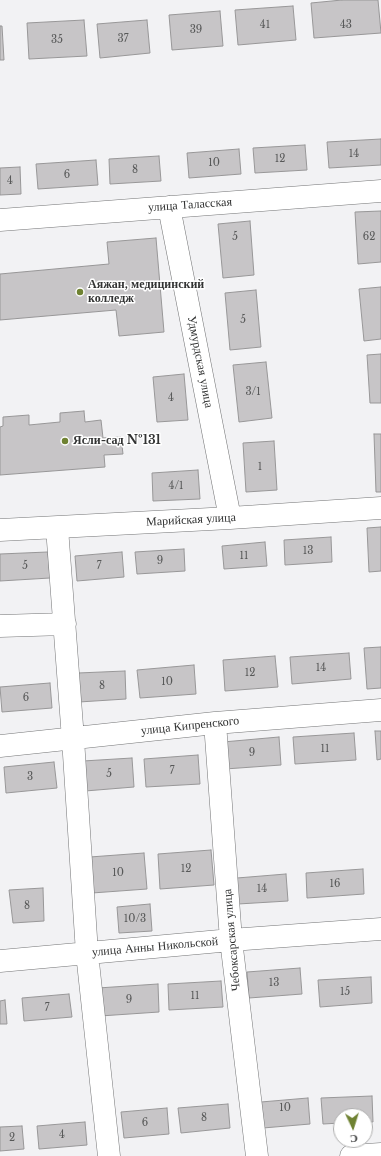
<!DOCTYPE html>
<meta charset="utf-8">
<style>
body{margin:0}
#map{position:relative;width:381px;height:1156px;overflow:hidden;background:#f2f2f4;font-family:"Libre Baskerville",serif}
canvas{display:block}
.north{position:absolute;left:333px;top:1108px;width:40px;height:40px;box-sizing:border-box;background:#fff;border:1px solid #adadad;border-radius:50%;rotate:176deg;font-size:11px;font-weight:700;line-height:16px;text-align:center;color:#323333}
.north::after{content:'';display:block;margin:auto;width:14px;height:18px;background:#6f8232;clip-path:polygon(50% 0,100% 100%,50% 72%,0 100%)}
</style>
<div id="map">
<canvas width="381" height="1156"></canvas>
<div class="north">С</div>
</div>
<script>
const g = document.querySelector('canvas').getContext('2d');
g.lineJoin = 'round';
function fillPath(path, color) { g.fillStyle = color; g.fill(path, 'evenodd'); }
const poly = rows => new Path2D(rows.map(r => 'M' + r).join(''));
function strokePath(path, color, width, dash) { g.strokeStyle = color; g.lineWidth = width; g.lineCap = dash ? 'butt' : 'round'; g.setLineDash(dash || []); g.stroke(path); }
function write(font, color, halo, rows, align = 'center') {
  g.font = font + ' "Libre Baskerville",serif'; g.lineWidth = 3; g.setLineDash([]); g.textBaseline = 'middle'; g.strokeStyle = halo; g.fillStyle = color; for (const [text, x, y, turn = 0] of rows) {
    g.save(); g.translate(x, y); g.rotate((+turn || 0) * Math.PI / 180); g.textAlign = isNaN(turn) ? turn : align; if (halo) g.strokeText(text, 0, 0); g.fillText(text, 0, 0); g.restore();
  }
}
const building = poly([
 [342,0,378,0,381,33,314,38,311,3,342,0],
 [293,6,296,40,238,45,235,10,293,6],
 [220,11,223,46,172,50,169,15,220,11],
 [84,20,87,56,29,59,27,23,84,20],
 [147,20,150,53,100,58,97,24,147,20],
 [0,26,2,26,4,60,0,60,0,26],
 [381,139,381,165,329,168,327,142,381,139],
 [305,145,307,170,255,173,253,148,305,145],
 [239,149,241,174,189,178,187,153,239,149],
 [159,156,161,181,110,184,109,159,159,156],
 [96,160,98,185,38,189,36,164,96,160],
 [20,167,21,194,0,195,0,168,20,167],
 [381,211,381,262,358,264,355,212,381,211],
 [250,221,254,275,223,278,218,224,250,221],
 [156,238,164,332,119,336,116,310,0,320,0,274,109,264,107,242,156,238],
 [381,287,381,339,364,341,359,289,381,287],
 [256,290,261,347,230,350,225,293,256,290],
 [381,354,381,403,370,403,367,355,381,354],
 [266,362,272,418,239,422,233,365,266,362],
 [184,374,188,420,157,422,153,377,184,374],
 [84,411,85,422,101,420,103,438,121,437,123,454,104,455,105,467,0,475,0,427,3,426,3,417,29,415,29,425,60,422,60,413,84,411],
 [374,434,381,434,381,492,376,492,374,434],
 [274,441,277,490,246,492,243,443,274,441],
 [198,470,200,499,153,501,152,473,198,470],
 [381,527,381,571,369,572,367,528,381,527],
 [331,537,332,562,285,565,284,540,331,537],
 [265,542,267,566,224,569,222,546,265,542],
 [184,549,185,571,137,574,135,552,184,549],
 [48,552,50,578,0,581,0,554,48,552],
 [122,552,124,577,77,581,75,556,122,552],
 [381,647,381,688,367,689,364,648,381,647],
 [349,653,351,679,292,684,290,657,349,653],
 [275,656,278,687,225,691,223,660,275,656],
 [194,665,196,694,140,698,137,670,194,665],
 [125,671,126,699,79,702,78,673,125,671],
 [50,683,52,708,2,712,0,687,50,683],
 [375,731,381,731,381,759,377,760,375,731],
 [354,733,356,760,295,764,293,737,354,733],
 [279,737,281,765,225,769,223,742,279,737],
 [198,755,200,784,146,787,144,759,198,755],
 [132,758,134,787,85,791,83,761,132,758],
 [54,762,57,788,6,793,4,767,54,762],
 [211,850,214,885,160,889,158,854,211,850],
 [144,853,147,889,92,893,90,857,144,853],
 [363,869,364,894,307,898,306,873,363,869],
 [286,874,288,901,238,904,237,878,286,874],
 [43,888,44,921,13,923,9,890,43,888],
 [150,904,152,931,119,933,117,907,150,904],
 [300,968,302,994,249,998,247,972,300,968],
 [371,977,372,1003,320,1007,318,980,371,977],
 [221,981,223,1007,169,1010,168,984,221,981],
 [158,984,159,1012,100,1016,98,988,158,984],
 [69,994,72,1017,24,1021,22,998,69,994],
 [5,1000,7,1024,0,1024,0,1001,5,1000],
 [372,1096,373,1122,365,1122,365,1116,341,1116,341,1123,323,1124,321,1098,372,1096],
 [308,1098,310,1124,263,1128,261,1102,308,1098],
 [228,1104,230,1128,181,1133,178,1108,228,1104],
 [167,1108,169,1134,124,1138,121,1112,167,1108],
 [85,1122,87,1145,39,1149,37,1126,85,1122],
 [22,1126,24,1149,0,1151,0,1127,22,1126]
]);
fillPath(building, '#c7c5c7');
strokePath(building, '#989798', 1);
const minor = poly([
 [169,207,230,518],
 [0,220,381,191],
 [57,528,73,739,87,953,109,1156],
 [0,530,230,518,381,508],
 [0,626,65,624],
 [215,723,231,940,257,1156],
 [0,746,215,723,381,710],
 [0,961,231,940,381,929],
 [351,1156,381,1154]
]);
strokePath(minor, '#747576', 23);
strokePath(minor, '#fff', 22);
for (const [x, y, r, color] of [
 [80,292,4,"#6f8232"],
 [65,441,4,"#6f8232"]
]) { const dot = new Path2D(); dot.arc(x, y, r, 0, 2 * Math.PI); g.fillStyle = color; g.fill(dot); strokePath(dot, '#fff', 1.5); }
write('10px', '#575858', null, [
 ["41",265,25],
 ["43",346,25],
 ["39",196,30],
 ["37",123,39],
 ["35",57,40],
 ["14",354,154],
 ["12",280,159],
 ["10",214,163],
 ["8",135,170],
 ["6",67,175],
 ["4",10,181],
 ["5",235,237],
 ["62",369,237],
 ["5",243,320],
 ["3/1",253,392],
 ["4",171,398],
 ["1",260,467],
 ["4/1",176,486],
 ["13",308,551],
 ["11",244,556],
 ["9",160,561],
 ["5",25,566],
 ["7",99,566],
 ["14",321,668],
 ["12",250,673],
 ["10",167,682],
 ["8",102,686],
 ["6",26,698],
 ["11",325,749],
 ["9",252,753],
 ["7",172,771],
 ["5",109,774],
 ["3",30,777],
 ["12",186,869],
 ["10",118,873],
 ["16",335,884],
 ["14",262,889],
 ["8",27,906],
 ["10/3",135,919],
 ["13",274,983],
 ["15",345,992],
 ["11",195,996],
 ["9",129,1000],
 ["7",47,1008],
 ["10",285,1108],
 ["8",204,1118],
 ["6",145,1123],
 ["4",62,1135],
 ["2",12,1138]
]);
write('12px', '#323333', '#fff', [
 ["улица Таласская",190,205,-4],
 ["Удмурдская улица",200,362,79],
 ["Марийская улица",191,520,-3],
 ["улица Кипренского",190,726,-6],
 ["Чебоксарская улица",232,940,-95],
 ["улица Анны Никольской",155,947,-5]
]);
write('bold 12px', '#323333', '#fff', [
 ["Аяжан, медицинский",88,285],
 ["колледж",88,299],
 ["Ясли-сад №131",73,441]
], 'left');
</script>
